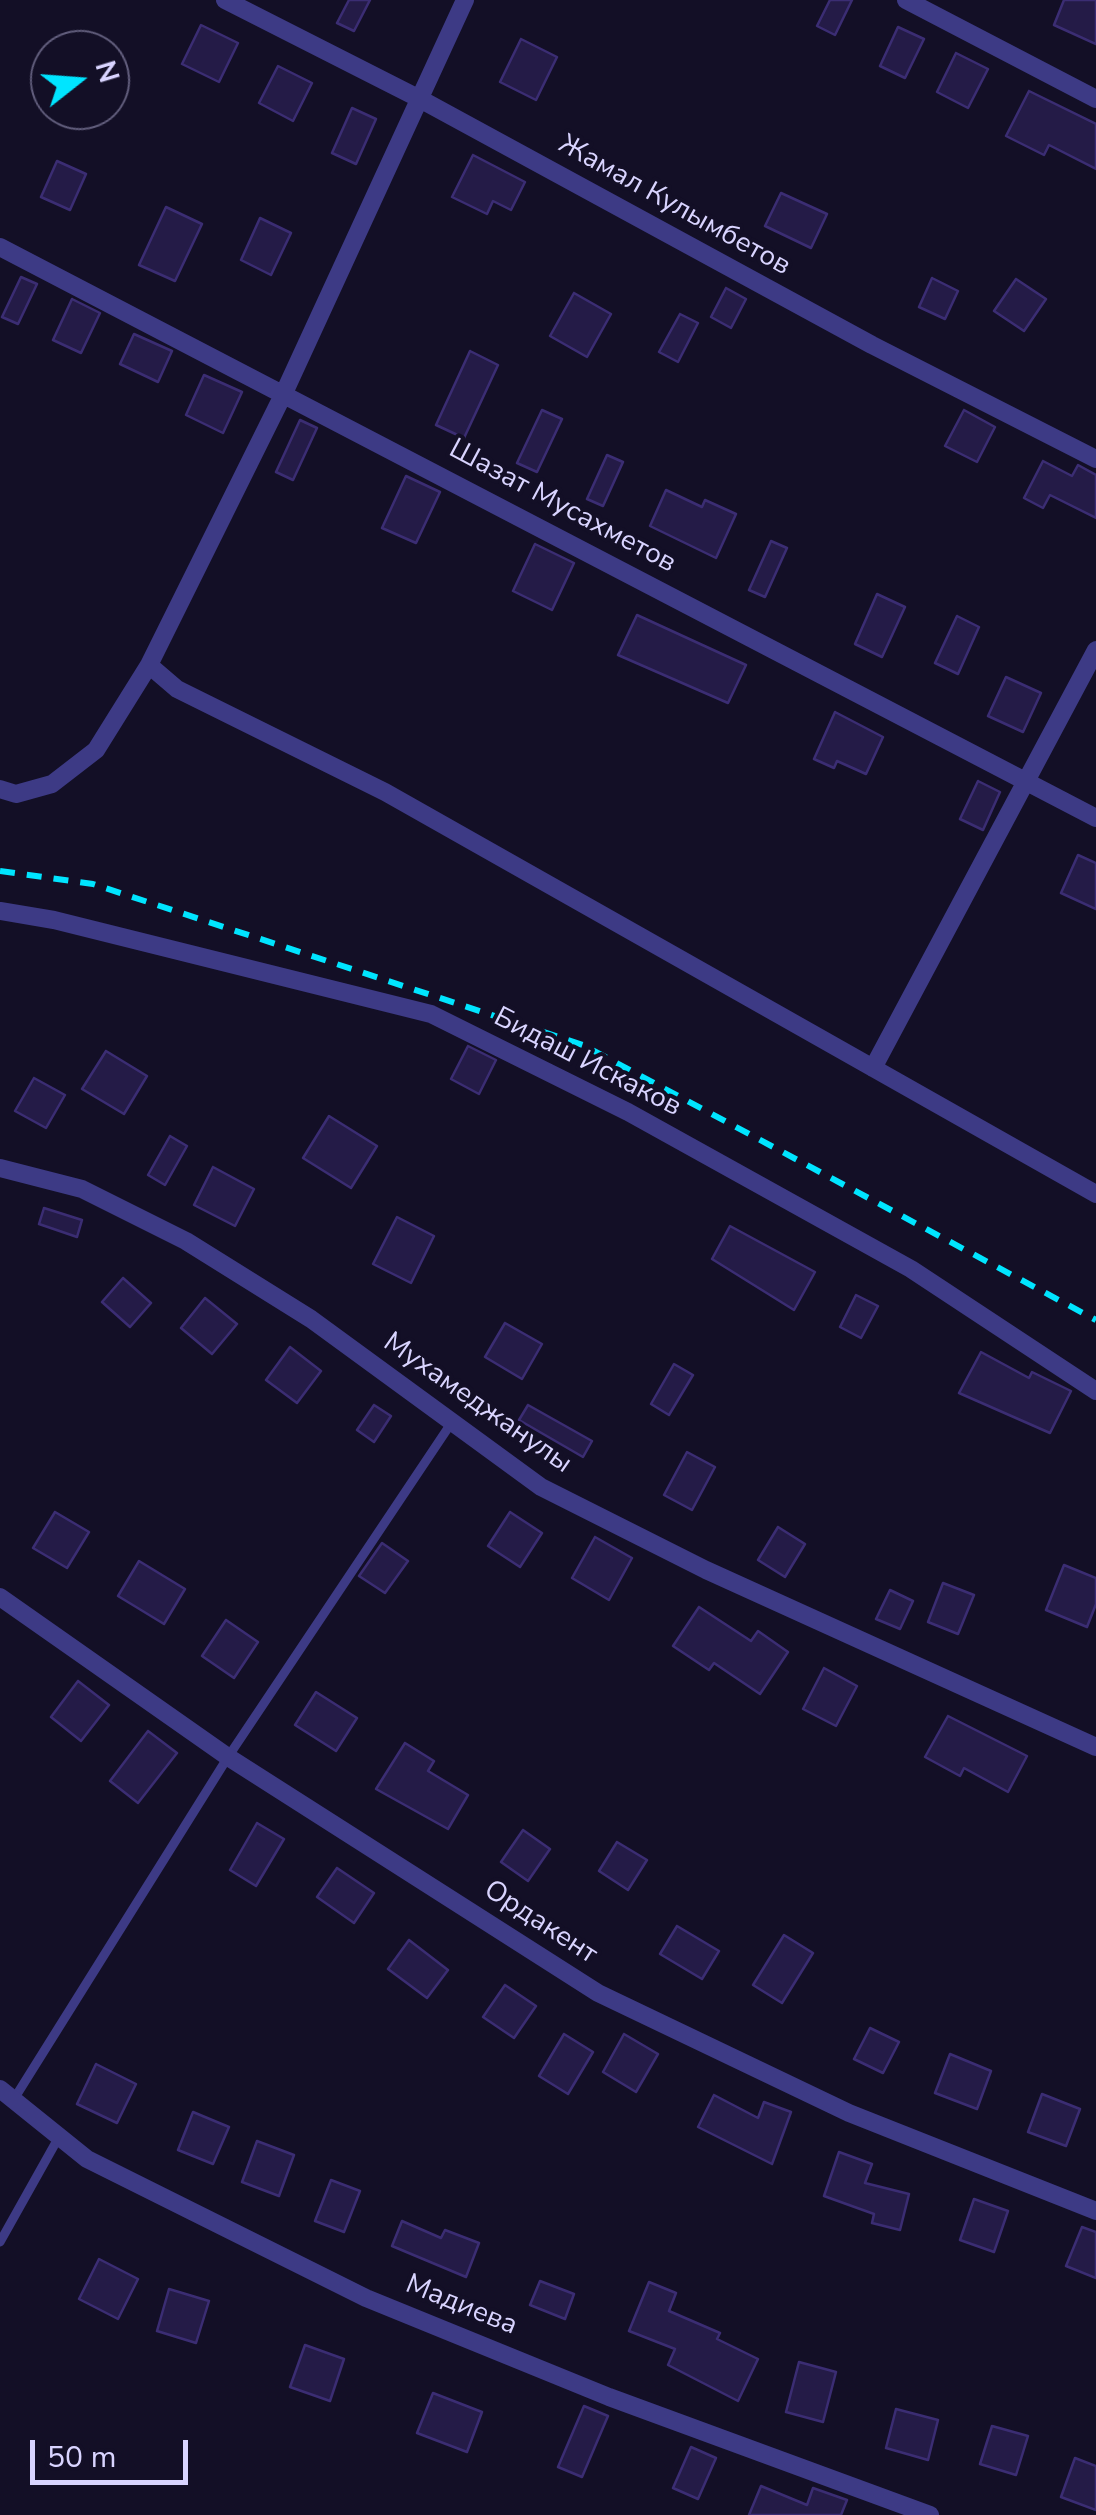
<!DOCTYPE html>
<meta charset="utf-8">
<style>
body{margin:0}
#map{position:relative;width:1096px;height:2515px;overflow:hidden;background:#130f26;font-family:"Nunito Sans",sans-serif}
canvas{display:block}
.north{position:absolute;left:30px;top:30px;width:100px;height:100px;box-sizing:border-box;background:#130f26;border:2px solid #625e7d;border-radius:50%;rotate:73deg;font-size:28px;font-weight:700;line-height:40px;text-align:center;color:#d9d4ff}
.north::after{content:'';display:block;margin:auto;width:35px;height:45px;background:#00e5ff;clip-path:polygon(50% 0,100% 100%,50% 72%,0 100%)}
.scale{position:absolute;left:30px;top:2440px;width:158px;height:45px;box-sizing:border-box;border:5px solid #d9d4ff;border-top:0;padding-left:12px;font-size:30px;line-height:35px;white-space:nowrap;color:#d9d4ff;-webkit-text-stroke:8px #130f26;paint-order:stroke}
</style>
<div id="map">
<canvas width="1096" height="2515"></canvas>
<div class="north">N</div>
<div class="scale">50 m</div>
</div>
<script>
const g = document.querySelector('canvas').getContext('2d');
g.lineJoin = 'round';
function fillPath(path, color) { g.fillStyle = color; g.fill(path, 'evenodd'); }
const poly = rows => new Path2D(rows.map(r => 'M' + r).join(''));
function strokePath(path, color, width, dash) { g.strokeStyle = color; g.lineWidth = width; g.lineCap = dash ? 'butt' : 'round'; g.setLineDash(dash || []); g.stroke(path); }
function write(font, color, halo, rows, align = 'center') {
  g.font = font + ' "Nunito Sans",sans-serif'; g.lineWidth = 8; g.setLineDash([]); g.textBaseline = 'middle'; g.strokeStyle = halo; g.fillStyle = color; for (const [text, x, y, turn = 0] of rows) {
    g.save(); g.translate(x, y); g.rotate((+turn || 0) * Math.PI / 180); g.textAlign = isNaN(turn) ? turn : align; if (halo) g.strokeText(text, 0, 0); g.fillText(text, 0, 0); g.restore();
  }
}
const building = poly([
 [349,0,370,0,354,31,337,23,349,0],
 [830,0,852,0,835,35,817,26,830,0],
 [1064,0,1096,0,1096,44,1054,25,1064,0],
 [201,25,238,43,219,82,182,64,201,25],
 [898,27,924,39,905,78,880,66,898,27],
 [521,39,557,57,536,100,500,82,521,39],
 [956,53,988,69,968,108,937,92,956,53],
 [278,66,312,83,293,121,259,103,278,66],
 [1029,91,1096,124,1096,169,1049,145,1044,155,1006,136,1029,91],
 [352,108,376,119,356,164,332,153,352,108],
 [473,155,525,182,511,210,493,201,487,214,452,197,473,155],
 [57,161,86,174,70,210,41,197,57,161],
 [781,193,827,214,811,248,765,226,781,193],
 [166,207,202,224,175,281,139,265,166,207],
 [260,218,291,233,271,275,241,260,260,218],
 [21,277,37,284,18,324,2,317,21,277],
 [932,278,958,291,945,319,919,307,932,278],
 [1016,279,1046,299,1024,331,994,311,1016,279],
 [726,288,746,299,731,328,711,317,726,288],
 [574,293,611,314,587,357,550,336,574,293],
 [72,299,100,313,81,353,53,340,72,299],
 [680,314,698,323,678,362,659,352,680,314],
 [134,334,172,351,158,382,120,364,134,334],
 [470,351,498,365,464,438,436,425,470,351],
 [204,375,242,392,223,433,186,415,204,375],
 [542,410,562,419,537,472,517,463,542,410],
 [964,410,995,427,977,462,945,446,964,410],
 [300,420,317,428,293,480,276,472,300,420],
 [607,455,623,462,603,506,587,499,607,455],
 [1043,461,1072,476,1078,465,1096,475,1096,518,1050,495,1043,508,1024,498,1043,461],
 [406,476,440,492,416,543,382,528,406,476],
 [666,490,702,507,705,500,736,514,716,558,650,526,666,490],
 [771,541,787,548,765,597,749,590,771,541],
 [535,544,574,563,552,610,513,591,535,544],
 [877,594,905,607,882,657,855,644,877,594],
 [637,615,746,665,728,703,618,655,637,615],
 [957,616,979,627,958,674,935,663,957,616],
 [1006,677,1041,693,1023,732,988,716,1006,677],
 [835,712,883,737,866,774,837,761,834,768,814,759,835,712],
 [978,781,1000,792,983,830,960,819,978,781],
 [1078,855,1096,863,1096,909,1061,893,1078,855],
 [468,1046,496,1060,479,1094,451,1079,468,1046],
 [106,1051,147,1076,124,1114,82,1089,106,1051],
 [34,1078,65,1095,46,1128,15,1111,34,1078],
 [329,1116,377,1146,351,1188,303,1158,329,1116],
 [170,1136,187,1146,165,1185,148,1175,170,1136],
 [213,1167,254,1189,235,1226,194,1205,213,1167],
 [44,1208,82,1220,77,1237,39,1224,44,1208],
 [397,1217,434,1236,411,1283,373,1264,397,1217],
 [730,1226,815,1272,794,1310,712,1259,730,1226],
 [123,1278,151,1303,130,1327,102,1302,123,1278],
 [856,1295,878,1306,861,1338,840,1327,856,1295],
 [205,1298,237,1324,212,1354,181,1328,205,1298],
 [505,1323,542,1344,522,1379,485,1357,505,1323],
 [290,1347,321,1371,297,1403,266,1380,290,1347],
 [981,1352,1029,1378,1032,1372,1071,1391,1050,1433,959,1393,981,1352],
 [674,1364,693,1375,669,1415,651,1404,674,1364],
 [374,1405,391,1416,374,1442,357,1430,374,1405],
 [528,1405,592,1441,583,1457,519,1420,528,1405],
 [687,1452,715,1467,692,1510,664,1495,687,1452],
 [55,1512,89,1532,67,1568,33,1548,55,1512],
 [510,1512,542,1533,520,1567,488,1546,510,1512],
 [778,1527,805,1544,785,1577,758,1560,778,1527],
 [595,1537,632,1558,609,1600,572,1578,595,1537],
 [382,1543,408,1561,385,1593,359,1576,382,1543],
 [139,1561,185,1589,164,1624,118,1596,139,1561],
 [1064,1565,1096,1578,1096,1604,1087,1627,1046,1610,1064,1565],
 [943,1583,974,1595,958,1634,928,1622,943,1583],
 [890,1590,913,1601,900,1629,876,1619,890,1590],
 [699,1607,751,1641,758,1631,788,1652,760,1694,714,1663,709,1670,673,1646,699,1607],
 [226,1620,258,1642,234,1678,202,1656,226,1620],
 [824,1668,857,1686,836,1726,803,1709,824,1668],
 [78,1681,109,1705,81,1741,51,1717,78,1681],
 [316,1692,357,1718,336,1751,295,1725,316,1692],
 [948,1716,1027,1756,1008,1792,964,1768,960,1776,925,1757,948,1716],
 [148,1731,177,1753,138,1803,110,1781,148,1731],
 [405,1743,434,1761,428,1771,468,1795,448,1829,376,1789,405,1743],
 [257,1823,284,1839,256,1886,230,1870,257,1823],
 [523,1830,550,1849,528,1881,501,1862,523,1830],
 [617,1842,647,1860,628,1890,599,1871,617,1842],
 [337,1868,374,1893,354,1923,317,1897,337,1868],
 [677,1926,719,1951,702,1979,660,1954,677,1926],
 [784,1935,813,1953,782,2003,753,1985,784,1935],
 [409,1940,448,1970,427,1998,388,1969,409,1940],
 [505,1985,536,2006,514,2038,483,2017,505,1985],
 [870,2028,899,2042,883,2073,854,2059,870,2028],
 [564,2034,593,2052,568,2094,539,2076,564,2034],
 [624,2034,658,2054,636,2092,603,2072,624,2034],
 [950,2054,991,2071,977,2109,935,2093,950,2054],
 [96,2064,136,2084,117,2123,77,2104,96,2064],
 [1042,2094,1080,2109,1066,2146,1028,2132,1042,2094],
 [714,2095,758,2118,764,2102,791,2112,772,2164,698,2127,714,2095],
 [193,2112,229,2127,213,2164,178,2150,193,2112],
 [257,2141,294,2155,279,2196,242,2182,257,2141],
 [839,2152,872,2164,865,2183,909,2194,900,2230,872,2223,874,2214,824,2196,839,2152],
 [331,2180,360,2191,344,2232,315,2221,331,2180],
 [974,2199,1008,2211,994,2252,960,2240,974,2199],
 [402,2221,441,2238,445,2230,479,2243,466,2277,392,2246,402,2221],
 [1082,2227,1096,2232,1096,2278,1066,2266,1082,2227],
 [99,2259,138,2279,118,2319,79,2299,99,2259],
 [540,2281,574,2294,565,2319,530,2305,540,2281],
 [649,2282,676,2293,669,2311,720,2333,717,2339,758,2359,738,2401,668,2365,675,2349,629,2331,649,2282],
 [169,2289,209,2301,196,2343,157,2331,169,2289],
 [305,2345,344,2359,330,2401,290,2387,305,2345],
 [799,2362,836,2372,823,2422,786,2412,799,2362],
 [433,2393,482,2412,467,2452,417,2433,433,2393],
 [584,2406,608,2416,582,2477,558,2467,584,2406],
 [896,2409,938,2420,928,2460,886,2448,896,2409],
 [992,2426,1028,2436,1016,2475,980,2464,992,2426],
 [691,2447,716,2458,698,2499,673,2488,691,2447],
 [1075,2458,1096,2466,1096,2510,1061,2497,1075,2458],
 [761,2486,807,2505,813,2488,847,2500,841,2515,749,2515,761,2486]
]);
fillPath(building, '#241b47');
strokePath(building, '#3b2d73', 2.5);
strokePath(poly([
 [14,2099,228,1757,452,1422],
 [0,2242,60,2135]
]), '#3d3a85', 9);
strokePath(poly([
 [225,0,420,99,872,345,1096,459],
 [906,0,1096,99],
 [0,247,1096,818],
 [149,665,284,393,465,0],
 [0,789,16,794,52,784,96,750,149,665,177,689,385,792,1096,1194],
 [0,911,54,920,431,1014,628,1112,911,1269,1096,1391],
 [873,1068,1096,650],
 [0,1168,82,1189,186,1241,311,1319,541,1487,706,1570,1096,1747],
 [0,1597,228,1757,598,1993,849,2113,1096,2211],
 [0,2089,87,2159,366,2298,609,2397,930,2515]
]), '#3d3a85', 18);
strokePath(poly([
 [0,871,93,884,583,1045,1096,1320]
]), '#00e5ff', 6, [15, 12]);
write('28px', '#d9d4ff', '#130f26', [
 ["Жамал Кулымбетов",674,206,29],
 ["Шазат Мусахметов",562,507,28],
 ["Бидаш Искаков",587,1063,27],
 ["Мухамеджанулы",477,1404,35],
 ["Ордакент",540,1923,33],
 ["Мадиева",461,2306,22]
]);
</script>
